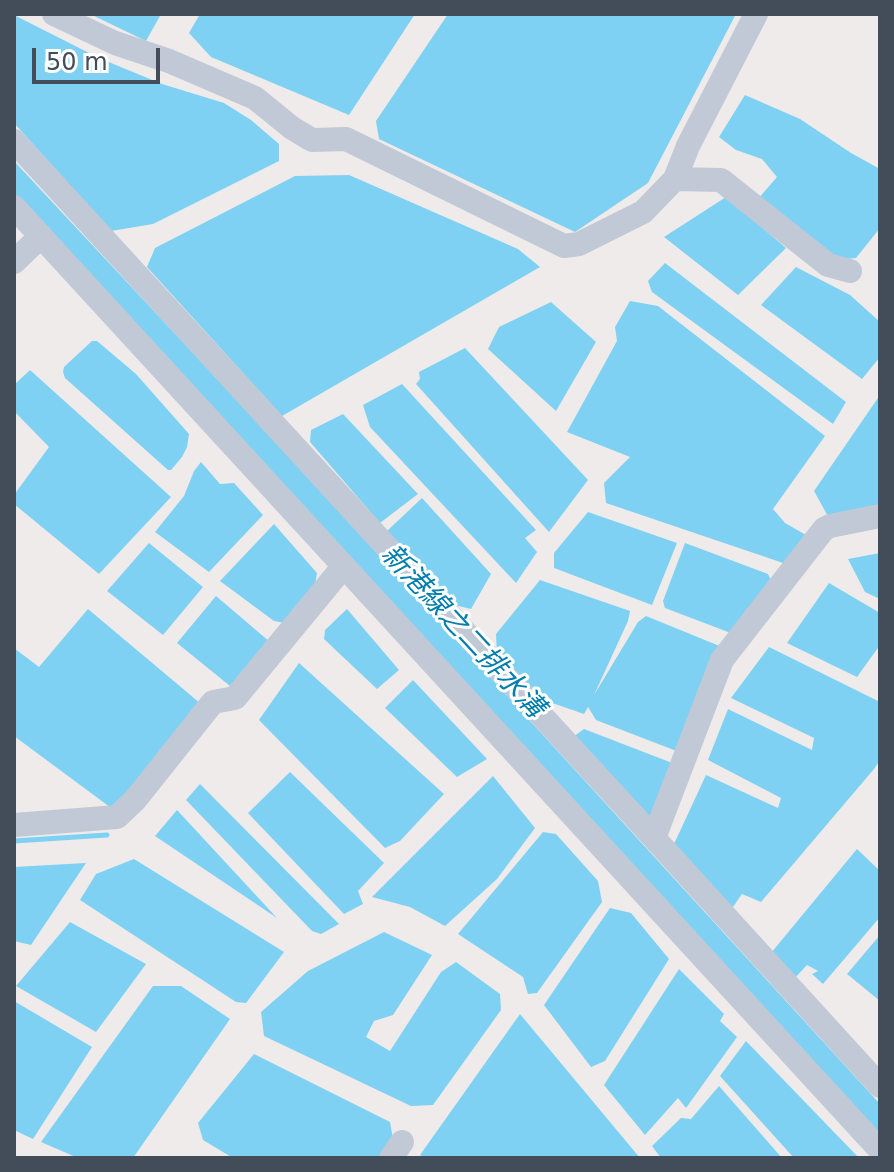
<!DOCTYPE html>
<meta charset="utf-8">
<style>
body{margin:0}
#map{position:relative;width:894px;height:1172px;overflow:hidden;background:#efebeb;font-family:"DejaVu Sans",sans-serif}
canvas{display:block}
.frame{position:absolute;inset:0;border:16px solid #434d5a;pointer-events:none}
.scale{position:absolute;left:32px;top:48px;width:128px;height:36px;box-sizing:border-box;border:4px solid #434d5a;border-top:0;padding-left:10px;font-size:24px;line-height:28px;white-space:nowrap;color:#434d5a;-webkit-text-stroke:6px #fff;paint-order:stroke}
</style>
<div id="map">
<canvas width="894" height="1172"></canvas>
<div class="frame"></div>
<div class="scale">50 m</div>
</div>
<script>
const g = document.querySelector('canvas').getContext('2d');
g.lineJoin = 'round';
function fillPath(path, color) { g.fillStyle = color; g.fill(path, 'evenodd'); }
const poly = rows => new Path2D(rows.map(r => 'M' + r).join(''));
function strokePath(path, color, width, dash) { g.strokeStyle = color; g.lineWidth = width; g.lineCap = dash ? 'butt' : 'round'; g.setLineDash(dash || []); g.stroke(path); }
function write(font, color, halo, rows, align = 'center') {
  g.font = font + ' "DejaVu Sans","Noto Sans TC",sans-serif'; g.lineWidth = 6; g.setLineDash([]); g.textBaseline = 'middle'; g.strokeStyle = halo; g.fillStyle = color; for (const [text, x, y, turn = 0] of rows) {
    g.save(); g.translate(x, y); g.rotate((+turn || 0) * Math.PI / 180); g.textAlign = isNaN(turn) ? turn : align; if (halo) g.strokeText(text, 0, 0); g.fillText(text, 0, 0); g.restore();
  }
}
fillPath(poly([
 [90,14,161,14,146,41],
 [200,14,415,14,349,115,211,57,189,33],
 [448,14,736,14,648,183,575,232,379,139,376,121],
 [14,15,99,58,162,84,224,103,251,120,279,144,279,161,153,224,111,231,14,123],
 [745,95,800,119,851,153,880,169,880,228,856,258,835,260,758,199,777,177,762,159,736,150,719,137],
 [14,161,248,412,880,1104,880,1140,14,195],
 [349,175,518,249,540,267,282,416,147,267,155,248,295,176],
 [726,197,786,248,738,295,664,237],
 [665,263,846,402,833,424,652,292,648,281],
 [796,267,850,295,880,322,880,357,862,379,761,305],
 [630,301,658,306,825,436,773,509,785,523,813,539,795,567,606,503,604,483,630,457,567,432,617,341,615,327],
 [551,302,596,342,556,411,488,349,499,327],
 [92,341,97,341,136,374,189,434,187,447,182,457,171,470,168,470,65,378,63,372,64,367],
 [465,348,588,480,549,532,416,384,420,379,419,372],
 [30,370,171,497,99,574,14,504,14,495,49,447,14,411,14,385],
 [402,384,536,530,525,538,537,552,516,583,370,427,363,405],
 [880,395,880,512,830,520,814,491],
 [343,414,418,494,380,523,310,442,311,430],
 [201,462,220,484,234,483,263,515,209,572,155,532,184,496,194,471],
 [422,498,491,574,471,609,454,605,387,531],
 [588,512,677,543,652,605,554,568,554,553],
 [274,524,317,573,314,591,285,623,274,621,220,581],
 [149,543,203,587,163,635,107,591],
 [685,543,768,574,776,590,736,635,665,608,663,601],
 [880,553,880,599,865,592,848,559],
 [540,580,630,611,628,621,594,695,638,622,646,616,722,647,679,752,596,720,588,707,584,714,535,697,497,653,496,634],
 [829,583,880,613,880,645,857,677,787,643],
 [216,596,270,642,235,690,177,643],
 [88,609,207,709,122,816,14,736,14,648,39,667],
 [347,609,399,670,377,689,324,639,325,630],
 [769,647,880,702,880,760,874,769,761,902,742,894,728,914,674,844,706,775,778,808,781,798,708,760,728,709,812,750,814,738,731,698],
 [299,663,444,794,400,841,385,848,259,720],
 [413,680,487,759,457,777,385,708],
 [584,729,680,766,651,824,573,737],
 [290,772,384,863,358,891,363,904,344,914,248,813],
 [493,776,535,828,497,879,445,926,410,907,372,897],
 [200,784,339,924,321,934,312,931,186,800],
 [177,810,277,918,155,836],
 [543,832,556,834,598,881,602,902,537,993,528,994,523,977,458,934],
 [857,849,880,871,880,917,823,984,812,974,818,971,807,965,793,980,771,953],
 [134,859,284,952,246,1003,236,1002,80,900,96,874],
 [86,863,31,945,14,941,14,867],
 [610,908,631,913,669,959,605,1061,591,1067,544,1005],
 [70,922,146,964,96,1032,16,986],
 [384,932,432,955,393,1015,374,1021,366,1037,390,1051,441,972,456,962,500,994,501,1010,433,1105,411,1106,264,1036,261,1012,308,971],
 [880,935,880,1001,847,974],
 [679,969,724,1014,720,1021,737,1037,686,1108,678,1098,645,1135,604,1085],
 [153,986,181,986,230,1019,133,1158,78,1158,41,1142],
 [14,1001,92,1047,33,1139,14,1130],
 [520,1014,640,1158,426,1158,420,1155],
 [746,1041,859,1158,794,1158,720,1076],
 [254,1054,390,1122,393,1139,383,1158,233,1158,203,1140,198,1123],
 [719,1086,782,1158,661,1158,652,1146,681,1118,691,1119]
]), '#7ed1f2');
strokePath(poly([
 [14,841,107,835]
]), '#7ed1f2', 5);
strokePath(poly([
 [54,14,115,43,169,61,255,98,292,128,312,140,346,139,564,246,579,244,643,212,675,179,688,146,756,14],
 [14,141,654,838,880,1086],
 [675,179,721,180,828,265,850,271],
 [14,207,880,1150],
 [14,262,41,236],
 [14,825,117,817,135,800,213,702,235,698,343,567],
 [654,838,722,660,824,529,830,526,880,516],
 [391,1158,402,1142]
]), '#c0c9d5', 24);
write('italic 28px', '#017dae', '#fff', [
 ["新港線之二排水溝",462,632,47]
]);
</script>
